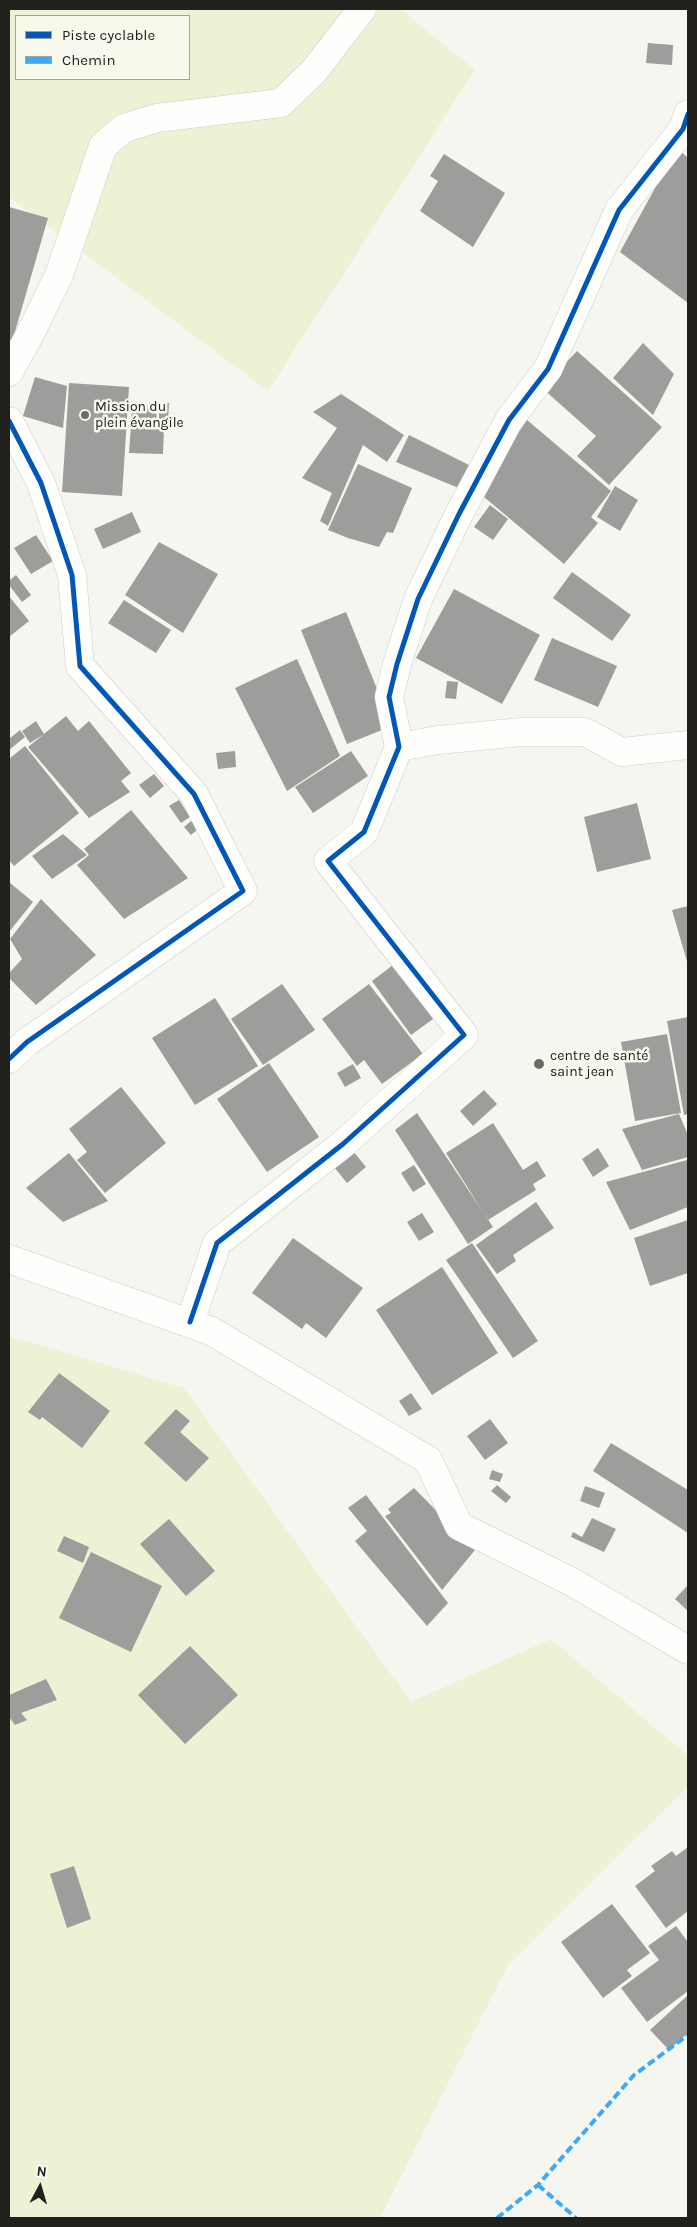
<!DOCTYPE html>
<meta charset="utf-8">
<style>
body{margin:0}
#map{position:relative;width:697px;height:2227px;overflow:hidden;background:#f5f6f0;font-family:Karla,sans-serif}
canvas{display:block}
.frame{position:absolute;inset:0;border:10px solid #20211c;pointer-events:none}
.legend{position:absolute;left:15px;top:15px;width:175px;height:65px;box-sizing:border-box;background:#f7f9ed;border:1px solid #a1a399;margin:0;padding:6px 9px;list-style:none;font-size:15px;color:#20211c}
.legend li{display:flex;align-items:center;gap:10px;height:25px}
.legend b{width:25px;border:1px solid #a1a399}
.north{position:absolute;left:15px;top:2162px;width:50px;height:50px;-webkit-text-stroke:4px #f7f9ed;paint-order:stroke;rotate:6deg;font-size:14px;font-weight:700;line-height:20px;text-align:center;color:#20211c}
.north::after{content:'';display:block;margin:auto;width:18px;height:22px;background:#20211c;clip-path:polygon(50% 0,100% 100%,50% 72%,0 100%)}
</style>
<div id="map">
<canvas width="697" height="2227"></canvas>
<div class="frame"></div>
<ul class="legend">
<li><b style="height:6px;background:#0057b8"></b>Piste cyclable</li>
<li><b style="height:6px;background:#3fa9f5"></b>Chemin</li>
</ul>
<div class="north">N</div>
</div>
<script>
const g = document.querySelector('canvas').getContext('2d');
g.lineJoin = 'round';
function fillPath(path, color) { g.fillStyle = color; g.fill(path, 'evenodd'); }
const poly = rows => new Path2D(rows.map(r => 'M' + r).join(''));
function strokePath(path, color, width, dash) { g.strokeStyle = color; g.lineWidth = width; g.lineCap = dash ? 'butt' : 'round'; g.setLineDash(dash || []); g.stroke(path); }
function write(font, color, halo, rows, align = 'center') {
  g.font = font + ' Karla,sans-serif'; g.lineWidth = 5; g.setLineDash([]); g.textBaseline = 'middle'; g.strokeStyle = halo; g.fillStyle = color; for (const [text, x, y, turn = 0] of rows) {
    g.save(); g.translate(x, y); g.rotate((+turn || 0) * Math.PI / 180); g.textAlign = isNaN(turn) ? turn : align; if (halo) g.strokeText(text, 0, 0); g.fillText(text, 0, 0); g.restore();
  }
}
fillPath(poly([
 [9,9,400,9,475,70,268,391,9,197],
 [16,16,189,16,189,79,16,79],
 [9,1336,184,1388,411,1702,551,1639,688,1756,688,1786,508,1965,380,2218,9,2218]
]), '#eef2d5');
fillPath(poly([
 [648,43,673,45,672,65,646,63],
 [677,148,688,158,688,303,620,252],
 [444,154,505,193,473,247,420,211,438,181,430,176],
 [9,207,48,218,12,342,9,341],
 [643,343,674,374,653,415,613,378],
 [577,351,662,427,609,485,577,456,596,436,542,388],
 [35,377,67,386,63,428,23,416],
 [69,383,129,387,122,496,62,492],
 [341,394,404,435,387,462,363,445,328,526,320,521,332,493,302,478,337,428,313,412],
 [169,403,168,424,159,423,159,404],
 [132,405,156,406,157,425,131,425],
 [527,420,611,491,591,517,598,523,564,564,478,492],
 [131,426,164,428,163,454,129,453],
 [409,435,471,466,461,489,396,462],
 [358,464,412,488,393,533,387,532,379,547,348,538,328,530],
 [615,486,638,500,620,531,597,517],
 [490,505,508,519,493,540,474,527],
 [132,512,141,532,103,549,94,529],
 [36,535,53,561,31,574,14,548],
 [159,542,218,574,183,633,125,595],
 [572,572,631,615,612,641,553,598],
 [16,575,31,595,22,602,9,585,9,581],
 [454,589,540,635,502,704,416,658],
 [9,596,29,621,9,637],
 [124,600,171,630,156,653,108,623],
 [346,612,392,726,347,744,301,630],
 [552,638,617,666,598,707,534,680],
 [297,659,340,756,287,791,235,688],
 [447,681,458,682,456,699,445,698],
 [66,716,78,731,89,721,131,773,121,781,130,792,89,818,28,747],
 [36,721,44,734,30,743,22,731],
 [20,730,25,737,9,750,9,739],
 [25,746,79,813,14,866,9,860,9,759],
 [235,751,236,767,218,769,216,753],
 [351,751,368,776,313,813,295,787],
 [154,774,164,786,150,798,139,785],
 [179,800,190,817,181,823,169,806],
 [637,803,651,859,597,872,584,817],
 [131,810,188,878,124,919,77,865,89,855,84,849],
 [191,821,198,829,191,835,184,827],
 [63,834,87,855,52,879,32,856],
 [9,882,33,902,9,932],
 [41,899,96,955,36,1005,9,978,9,973,22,959,10,939],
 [688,906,688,965,672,910],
 [393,965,433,1019,411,1035,372,981],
 [282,984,315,1030,263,1065,231,1019],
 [369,984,423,1054,382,1084,364,1060,357,1066,322,1019],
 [215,998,258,1066,195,1105,152,1038],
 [688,1017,688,1114,684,1115,667,1021],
 [667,1034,681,1113,635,1121,621,1042],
 [269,1063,319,1137,267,1172,217,1099],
 [353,1064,361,1078,345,1087,337,1073],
 [121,1087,166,1143,105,1193,77,1160,87,1152,69,1129],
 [484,1090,497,1104,473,1126,460,1111],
 [417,1113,493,1227,468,1244,395,1130],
 [679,1114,688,1135,688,1157,642,1170,622,1129],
 [493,1123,523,1170,537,1161,546,1176,533,1184,536,1190,488,1220,446,1153],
 [598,1148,609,1166,593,1177,582,1159],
 [353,1151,366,1167,347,1183,334,1167],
 [69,1153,108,1201,63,1222,26,1188],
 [687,1160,688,1207,630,1230,606,1182],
 [414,1165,426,1184,413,1192,401,1173],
 [536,1202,554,1228,513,1255,516,1261,497,1274,476,1245],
 [422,1213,434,1232,419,1241,407,1222],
 [688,1220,688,1273,650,1286,634,1238],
 [293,1238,363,1288,326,1338,306,1323,302,1329,252,1293],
 [472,1243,538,1341,513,1358,446,1260],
 [442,1267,498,1353,432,1395,376,1310],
 [59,1373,110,1411,82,1448,42,1417,40,1420,28,1412],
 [411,1393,422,1409,409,1416,399,1401],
 [176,1409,190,1421,180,1432,209,1458,186,1482,144,1443],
 [490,1419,508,1443,485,1460,467,1436],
 [611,1443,688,1490,688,1533,593,1471],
 [492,1470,503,1474,500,1482,489,1479],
 [497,1485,511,1497,506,1503,491,1491],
 [585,1486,605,1493,599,1508,580,1501],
 [414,1488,475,1550,442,1590,385,1516,391,1513,388,1509],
 [366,1495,448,1603,427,1626,355,1541,367,1531,348,1508],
 [592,1518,616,1529,604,1552,571,1537,573,1532,582,1537],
 [169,1519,215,1571,186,1596,140,1544],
 [64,1536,89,1547,83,1563,57,1551],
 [91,1552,162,1586,131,1652,59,1618],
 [688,1585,688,1611,675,1599],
 [190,1646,238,1695,185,1744,138,1695],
 [46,1679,57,1700,21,1713,27,1720,15,1725,9,1717,9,1695],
 [688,1847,688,1911,666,1928,635,1886,655,1871,651,1866,672,1851,676,1856],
 [74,1866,91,1919,67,1928,50,1874],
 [612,1904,650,1953,627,1970,632,1976,603,1998,561,1942],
 [676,1926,688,1942,688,1991,647,2022,621,1988,659,1960,648,1946],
 [688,1995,688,2033,669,2050,650,2030]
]), '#9d9d9b');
const minor = poly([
 [9,372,27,340,59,275,103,146,124,128,157,118,281,103,314,71,362,9],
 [9,421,41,483,72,575,80,666,194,794,243,891,27,1042,9,1059],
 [399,747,438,740,522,732,585,732,622,752,688,745],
 [9,1259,211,1331,428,1460,459,1526,572,1582,688,1650],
 [190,1322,217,1243,343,1144,464,1035,328,861,364,832,399,747,389,697,397,664,418,599,459,514,509,420,548,369,619,210,683,129,688,114]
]);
strokePath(minor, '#cdceca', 29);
strokePath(minor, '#fefefd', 28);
strokePath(poly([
 [538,2185,576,2218],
 [497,2218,538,2185,634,2075,688,2035]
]), '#3fa9f5', 4, [8, 4]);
strokePath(poly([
 [9,421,41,483,72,575,80,666,194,794,243,891,27,1042,9,1059],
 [190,1322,217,1243,343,1144,464,1035,328,861,364,832,399,747,389,697,397,664,418,599,459,514,509,420,548,369,619,210,683,129,688,114]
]), '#0057b8', 5);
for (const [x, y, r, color] of [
 [85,415,5,"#6b6c66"],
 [539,1064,6,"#6b6c66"]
]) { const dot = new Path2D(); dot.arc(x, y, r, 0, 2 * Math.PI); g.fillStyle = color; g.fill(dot); strokePath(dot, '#f7f9ed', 2); }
write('14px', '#20211c', '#f7f9ed', [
 ["Mission du",95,407],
 ["plein évangile",95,423],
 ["centre de santé",550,1056],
 ["saint jean",550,1072]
], 'left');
</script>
